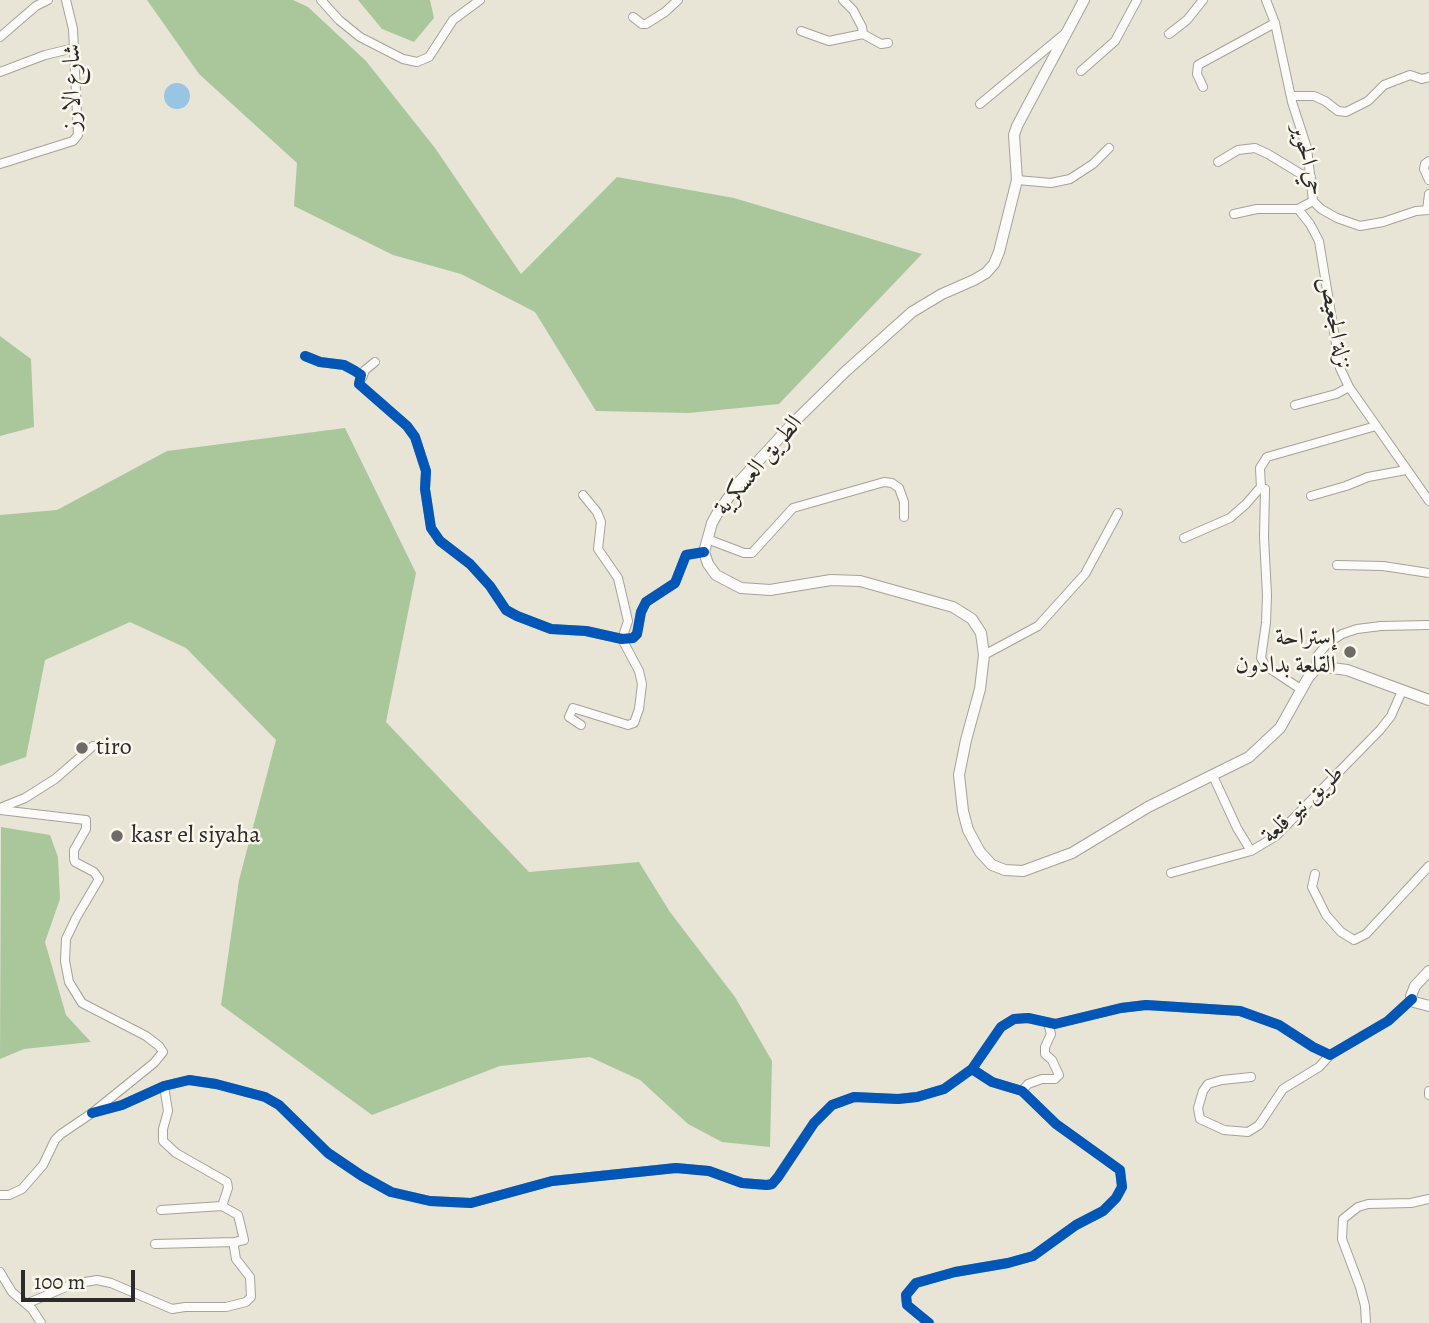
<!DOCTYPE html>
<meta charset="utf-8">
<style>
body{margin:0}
#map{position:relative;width:1429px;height:1323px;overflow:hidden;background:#e8e5d7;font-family:Alegreya,serif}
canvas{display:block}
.scale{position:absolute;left:21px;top:1270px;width:114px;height:32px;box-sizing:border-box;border:4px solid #2b2b2b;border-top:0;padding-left:9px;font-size:21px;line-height:24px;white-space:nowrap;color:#2b2b2b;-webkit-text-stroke:5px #fbf7ec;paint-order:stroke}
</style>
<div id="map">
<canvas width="1429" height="1323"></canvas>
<div class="scale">100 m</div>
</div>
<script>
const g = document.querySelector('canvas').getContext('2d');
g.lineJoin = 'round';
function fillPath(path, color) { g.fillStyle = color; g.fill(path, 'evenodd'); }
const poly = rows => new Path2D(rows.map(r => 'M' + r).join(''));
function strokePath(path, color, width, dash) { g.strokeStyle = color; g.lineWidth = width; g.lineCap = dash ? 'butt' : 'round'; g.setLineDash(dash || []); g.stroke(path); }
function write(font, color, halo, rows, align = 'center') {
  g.font = font + ' Alegreya,Amiri,serif'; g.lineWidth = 5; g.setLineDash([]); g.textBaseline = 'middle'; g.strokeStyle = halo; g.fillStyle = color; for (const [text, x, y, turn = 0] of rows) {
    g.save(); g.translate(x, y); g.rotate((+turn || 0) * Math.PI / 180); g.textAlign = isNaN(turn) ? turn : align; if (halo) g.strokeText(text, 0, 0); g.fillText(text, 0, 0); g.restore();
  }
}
fillPath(poly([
 [147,0,293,0,308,7,366,61,435,148,521,274,617,177,734,198,922,254,779,404,689,413,596,411,535,312,461,274,393,255,294,206,297,163,199,74],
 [358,0,430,0,434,18,414,42,382,29],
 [0,336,31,359,34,427,0,436],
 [345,428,416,573,386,722,529,872,639,862,670,912,735,997,772,1061,770,1147,722,1142,688,1124,640,1080,590,1057,500,1066,372,1115,221,1005,239,880,276,740,186,648,130,622,45,660,26,757,0,766,0,515,57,510,167,451],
 [1,827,50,835,58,857,60,899,45,942,66,1015,91,1042,24,1049,0,1059]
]), '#aac79c');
fillPath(poly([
 '164 96a13 13 0 1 1 26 0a13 13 0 1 1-26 0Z'
]), '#99c5e5');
const minor = poly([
 [321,0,339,20,360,37,403,59,417,62,429,57,453,20,480,0],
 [843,0,853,10,862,27,863,34,881,44,888,43],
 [1266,0,1275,23,1292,102,1307,148,1313,201,1321,209,1337,218,1360,226,1383,222,1416,211,1429,210],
 [633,17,642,24,646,24,665,12,678,0],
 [801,31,829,41,863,34],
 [1169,34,1187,20,1203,0],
 [0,37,36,6,48,0],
 [1081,71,1115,41,1137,0],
 [0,72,45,55,74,48],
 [1203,87,1197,74,1198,65,1275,23],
 [1291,96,1314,96,1325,101,1338,111,1346,112,1368,101,1384,85,1410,75,1422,79,1429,77],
 [980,104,1063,35],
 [1429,161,1425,164,1424,169,1429,180],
 [1218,162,1238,150,1255,148,1268,154,1301,174,1311,177],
 [0,164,73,141,78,135,73,29,66,0],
 [1017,180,1051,183,1070,179,1093,164,1109,148],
 [1298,209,1310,224,1319,241,1340,368,1349,387,1429,501],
 [1427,210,1429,194],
 [1234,214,1257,209,1298,209,1313,201],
 [305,356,320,362,344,365,355,371,361,375,359,384,407,426,415,437,426,471,425,489,431,528,440,541,470,564,490,586,506,610,517,616,551,629,586,631,622,639,633,638,637,634,641,612,646,602,675,583,686,555,704,552],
 [362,378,365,370,375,362],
 [1295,405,1336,394,1349,387],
 [1261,488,1260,468,1267,457,1376,426],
 [1311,496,1346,486,1368,477,1406,470],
 [1184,538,1230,518,1246,504,1259,489,1265,489,1264,537,1267,595,1266,623,1261,658,1266,666,1302,690],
 [707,539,744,553,752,553,793,508,884,482,892,483,899,488,904,502,904,517],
 [1337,565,1383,566,1429,573],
 [984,655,1038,626,1085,574,1118,513],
 [1318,666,1316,663,1317,656,1327,644,1342,634,1357,629,1381,626,1429,625],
 [581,725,569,717,573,708,628,725,634,723,639,709,642,684,639,671,622,639,628,621,618,578,598,549,601,522,597,512,583,495],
 [1213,776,1237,828,1251,851],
 [0,808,25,798,55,779,93,746],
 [0,810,86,820,86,829,74,850,74,859,75,862,94,872,99,879,76,918,66,939,65,961,69,982,82,1003,146,1036,159,1046,163,1052,154,1063,92,1113,61,1134,55,1140,43,1165,22,1189,9,1195,0,1195],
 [1171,873,1251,851,1276,836,1380,730,1391,716,1402,691],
 [1315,874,1312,887,1326,915,1341,932,1354,940,1366,934,1429,866],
 [1251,1077,1222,1080,1208,1084,1203,1091,1198,1108,1200,1119,1224,1130,1248,1132,1259,1125,1283,1089,1319,1067,1330,1055],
 [1022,1091,1028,1084,1042,1079,1055,1079,1059,1075,1052,1060,1045,1054,1045,1047,1051,1034,1048,1023],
 [1429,1091,1429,1095],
 [92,1113,122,1105,164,1086,189,1080,216,1084,265,1097,279,1105,328,1153,362,1176,391,1192,430,1201,471,1203,552,1181,676,1168,709,1171,742,1183,767,1185,772,1184,778,1177,814,1123,832,1105,854,1097,898,1099,917,1097,944,1089,972,1069,1001,1027,1014,1019,1028,1018,1055,1024,1121,1008,1146,1005,1240,1011,1279,1025,1313,1047,1330,1055,1388,1021,1412,999],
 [161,1210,222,1206,228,1188,227,1182,176,1153,163,1141,163,1129,168,1111,164,1086],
 [155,1244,235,1242],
 [0,1272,12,1292,32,1309,41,1323],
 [26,1304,73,1284,97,1280,111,1283,172,1309,185,1307,226,1307,246,1302,251,1297,250,1277,236,1259,234,1247,235,1242,244,1240,240,1223,238,1215,222,1206],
 [929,1323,907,1305,906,1295,916,1283,955,1272,1008,1263,1033,1256,1076,1225,1103,1211,1116,1198,1122,1187,1120,1170,1056,1124,1022,1091,992,1082,972,1069],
 [1366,1323,1365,1306,1360,1287,1342,1239,1343,1219,1358,1207,1368,1204,1411,1203,1429,1199]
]);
const major = poly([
 [1084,0,1017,126,1014,135,1017,180,999,252,994,264,986,273,974,280,942,294,912,312,846,371,794,422,740,481,717,514,712,523,704,552,708,564,716,575,741,588,770,590,831,580,860,581,953,607,972,619,981,633,984,655,980,689,966,740,959,775,963,811,968,830,980,852,992,865,1005,870,1023,871,1072,853,1148,807,1249,757,1280,728,1308,678,1318,666,1347,670,1429,700],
 [1429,971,1415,986,1411,996,1414,1002,1429,1006]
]);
strokePath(minor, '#a4a29a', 10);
strokePath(major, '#a4a29a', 12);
strokePath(minor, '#fcfbf9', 8);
strokePath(major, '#fcfbf9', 10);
strokePath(poly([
 [305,356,320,362,344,365,355,371,361,375,359,384,407,426,415,437,426,471,425,489,431,528,440,541,470,564,490,586,506,610,517,616,551,629,586,631,622,639,633,638,637,634,641,612,646,602,675,583,686,555,704,552],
 [92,1113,122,1105,164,1086,189,1080,216,1084,265,1097,279,1105,328,1153,362,1176,391,1192,430,1201,471,1203,552,1181,676,1168,709,1171,742,1183,767,1185,772,1184,778,1177,814,1123,832,1105,854,1097,898,1099,917,1097,944,1089,972,1069,1001,1027,1014,1019,1028,1018,1055,1024,1121,1008,1146,1005,1240,1011,1279,1025,1313,1047,1330,1055,1388,1021,1412,999],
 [929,1323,907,1305,906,1295,916,1283,955,1272,1008,1263,1033,1256,1076,1225,1103,1211,1116,1198,1122,1187,1120,1170,1056,1124,1022,1091,992,1082,972,1069]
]), '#0057b8', 10);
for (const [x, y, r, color] of [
 [1350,652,7,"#6d6c67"],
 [82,748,7,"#6d6c67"],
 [117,836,7,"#6d6c67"]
]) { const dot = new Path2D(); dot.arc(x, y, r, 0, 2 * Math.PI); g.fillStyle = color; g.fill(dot); strokePath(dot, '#fbf7ec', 2.5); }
write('24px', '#2b2b2b', '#fbf7ec', [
 ["شارع الارز",73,87,-90],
 ["حي الحوير",1307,160,76],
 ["نزلة الجعيص",1334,323,79],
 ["الطريق العسكرية",759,466,-50],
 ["طريق نيو قلعة",1303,805,-43]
]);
write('24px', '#2b2b2b', '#fbf7ec', [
 ["إستراحة",1336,638,"right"],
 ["القلعة بدادون",1336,666,"right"],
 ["tiro",96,748],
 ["kasr el siyaha",131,836]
], 'left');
</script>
